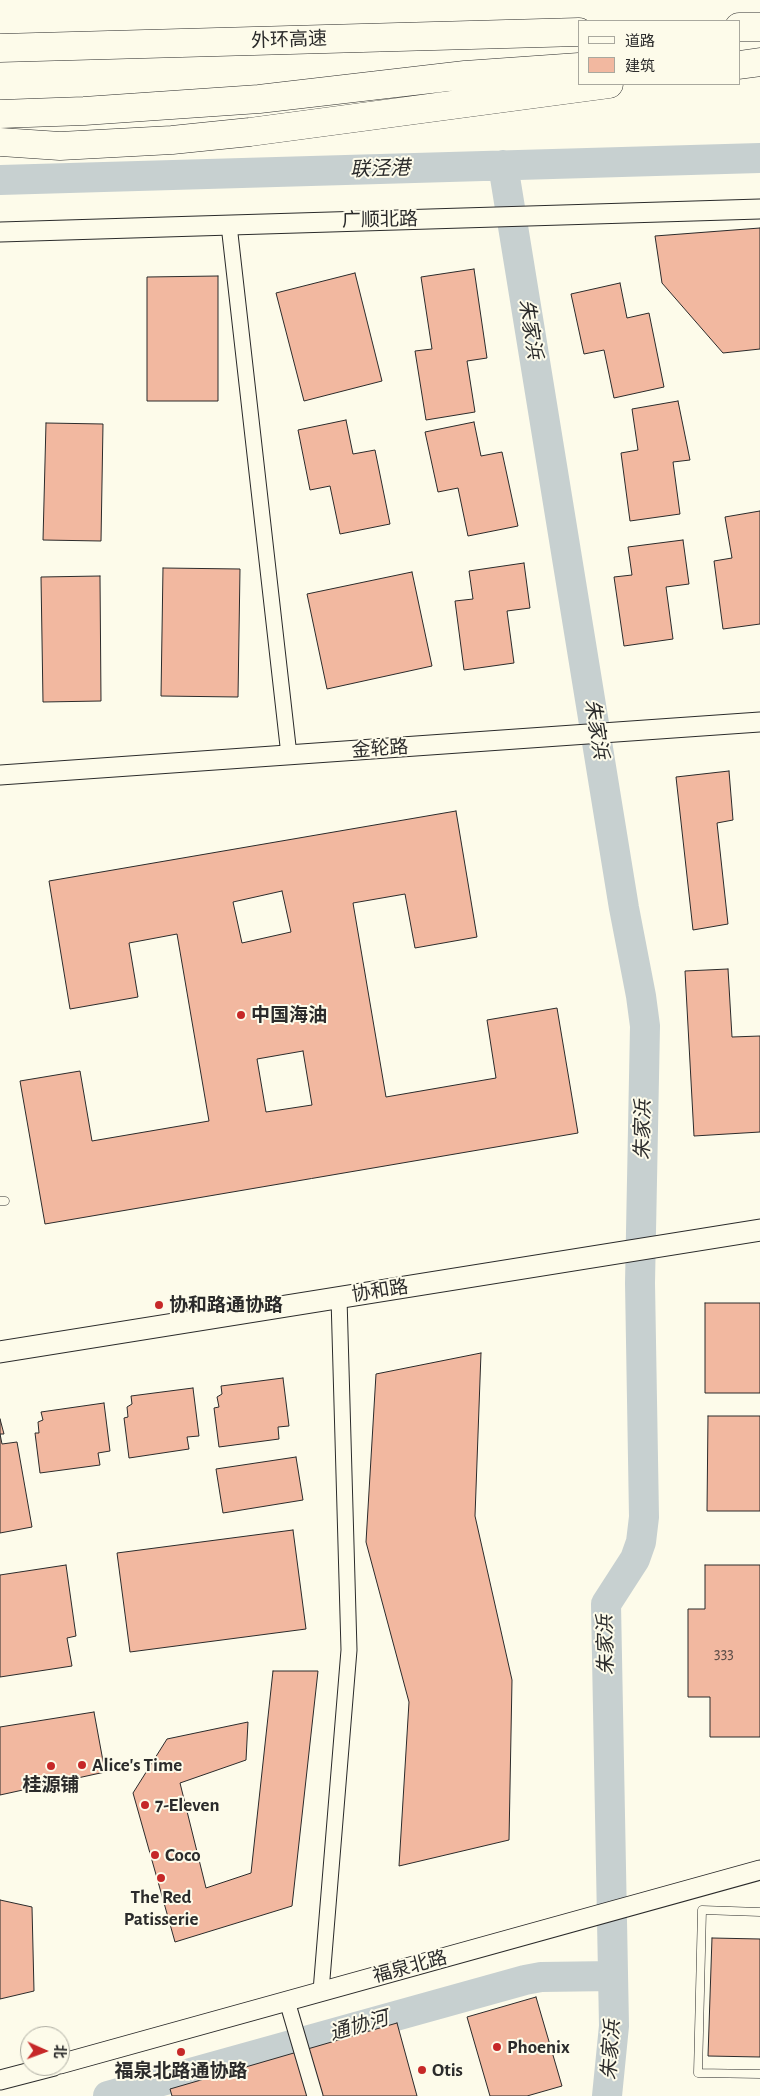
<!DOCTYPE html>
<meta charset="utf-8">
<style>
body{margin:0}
#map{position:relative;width:760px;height:2096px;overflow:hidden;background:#fdfbea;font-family:"Alegreya Sans","Noto Sans SC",sans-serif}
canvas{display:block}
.legend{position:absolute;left:578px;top:20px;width:162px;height:65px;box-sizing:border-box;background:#fdfbea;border:1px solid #a9a89e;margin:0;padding:6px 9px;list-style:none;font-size:15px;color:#2b2b2b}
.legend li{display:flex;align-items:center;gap:10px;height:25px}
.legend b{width:25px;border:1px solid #a9a89e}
.north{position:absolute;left:20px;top:2026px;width:50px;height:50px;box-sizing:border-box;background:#fdfbea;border:1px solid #a9a89e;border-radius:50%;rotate:92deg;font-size:14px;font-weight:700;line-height:20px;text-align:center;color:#2b2b2b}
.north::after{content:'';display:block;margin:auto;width:18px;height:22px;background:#c62828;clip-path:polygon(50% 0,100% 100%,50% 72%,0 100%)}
</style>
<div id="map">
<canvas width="760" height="2096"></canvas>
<ul class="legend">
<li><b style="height:6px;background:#fdfbea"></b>道路</li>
<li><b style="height:14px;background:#f2b8a0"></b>建筑</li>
</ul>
<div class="north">北</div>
</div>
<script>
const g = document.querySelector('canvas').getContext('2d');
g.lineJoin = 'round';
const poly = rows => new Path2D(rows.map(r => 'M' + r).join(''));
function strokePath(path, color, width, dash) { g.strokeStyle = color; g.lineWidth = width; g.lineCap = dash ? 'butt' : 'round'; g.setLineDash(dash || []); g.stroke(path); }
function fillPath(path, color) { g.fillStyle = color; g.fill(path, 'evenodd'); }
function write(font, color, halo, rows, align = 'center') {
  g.font = font + ' "Alegreya Sans","Noto Sans SC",sans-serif'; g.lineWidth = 4; g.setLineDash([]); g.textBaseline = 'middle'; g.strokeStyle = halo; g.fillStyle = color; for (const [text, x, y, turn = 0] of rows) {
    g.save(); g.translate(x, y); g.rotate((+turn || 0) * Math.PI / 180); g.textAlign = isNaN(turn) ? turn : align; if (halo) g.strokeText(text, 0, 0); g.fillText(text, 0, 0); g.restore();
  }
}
strokePath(poly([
 [503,165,624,908,641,996,645,1026,640,1283,644,1517,641,1542,635,1559,606,1604,614,2026,607,2096],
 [0,180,760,158],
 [108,2096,525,1980,541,1977,613,1976]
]), '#c7d0d0', 30);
const building = poly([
 [760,228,760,349,723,353,662,283,655,236,760,228],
 [474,269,487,358,467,361,475,412,426,420,415,351,432,349,421,277,474,269],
 [355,273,382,381,304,401,276,293,355,273],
 [218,276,218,401,147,401,147,277,218,276],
 [620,283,627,318,649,313,664,387,614,398,604,350,584,354,571,294,620,283],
 [678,401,690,460,673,462,680,514,630,521,621,453,638,450,632,409,678,401],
 [346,420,353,454,375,450,390,524,340,534,330,486,310,490,298,430,346,420],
 [474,422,481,456,502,452,518,526,468,536,458,488,438,492,425,432,474,422],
 [46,423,103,424,101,541,43,540,46,423],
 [760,511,760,624,723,629,714,561,732,558,725,517,760,511],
 [683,540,689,584,666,587,673,639,624,646,614,577,632,575,628,547,683,540],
 [524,563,530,608,507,611,514,663,464,670,455,601,473,599,469,571,524,563],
 [163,568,240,569,238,697,161,696,163,568],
 [412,572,432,666,327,689,307,594,412,572],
 [100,576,101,701,43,702,41,577,100,576],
 [729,771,733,820,717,823,728,924,693,930,676,777,729,771],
 [456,811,477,937,415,948,405,894,353,903,386,1097,496,1078,487,1020,557,1008,578,1133,45,1224,20,1081,80,1071,92,1141,209,1121,177,934,129,943,138,997,70,1009,49,881,456,811],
 [282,891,291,932,242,943,233,902,282,891],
 [303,1051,312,1105,266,1112,257,1059,303,1051],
 [728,969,732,1037,760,1036,760,1132,694,1136,685,971,728,969],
 [705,1303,760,1303,760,1393,705,1393,705,1303],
 [481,1353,475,1516,512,1680,509,1840,399,1866,409,1702,366,1542,376,1374,481,1353],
 [283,1378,289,1426,278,1427,279,1439,219,1447,214,1408,219,1407,217,1397,222,1394,221,1386,283,1378],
 [193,1388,199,1436,187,1437,189,1449,129,1458,124,1418,128,1417,127,1407,132,1404,131,1396,193,1388],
 [104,1403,110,1451,98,1453,100,1465,40,1473,35,1433,39,1433,38,1422,43,1420,41,1412,104,1403],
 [708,1416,760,1416,760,1511,707,1511,708,1416],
 [0,1419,4,1434,0,1434,2,1444,17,1442,32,1527,0,1533,0,1419],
 [296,1457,303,1500,223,1513,216,1469,296,1457],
 [293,1530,306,1629,130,1652,117,1553,293,1530],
 [66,1565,76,1636,67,1638,72,1666,0,1677,0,1575,66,1565],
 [705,1565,760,1565,760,1737,710,1737,710,1697,688,1697,688,1609,705,1609,705,1565],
 [273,1671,318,1671,292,1906,175,1942,133,1793,167,1739,248,1722,246,1760,180,1783,206,1888,251,1873,273,1671],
 [94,1712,105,1772,0,1795,0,1727,94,1712],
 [0,1900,32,1907,34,1991,0,1999,0,1900],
 [712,1938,760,1939,760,2057,708,2056,712,1938],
 [536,1997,562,2086,527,2096,490,2096,467,2017,536,1997],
 [397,2023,417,2096,172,2096,170,2089,397,2023]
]);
fillPath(building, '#f2b8a0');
strokePath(building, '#2b2b2b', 1);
const service = poly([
 [0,1201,5,1201],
 [760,1912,702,1910,698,2073,760,2074]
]);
const minor = poly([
 [229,225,289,755],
 [321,1991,349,1650,339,1298],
 [287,2001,315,2096]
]);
const tertiary = poly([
 [0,232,760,209],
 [0,775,760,722],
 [60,2064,760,1870],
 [0,2080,54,2066]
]);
const secondary = poly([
 [0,1352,760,1230]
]);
const motorway = poly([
 [739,27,760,27],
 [0,48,579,32],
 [739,65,760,62],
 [0,114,84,111,259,99,465,75,579,67],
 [0,142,60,146,172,140,250,132,609,84]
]);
strokePath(service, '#2b2b2b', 9);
strokePath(minor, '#2b2b2b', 17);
strokePath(tertiary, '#2b2b2b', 21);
strokePath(secondary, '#2b2b2b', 23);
strokePath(motorway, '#2b2b2b', 29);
strokePath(service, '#fdfbea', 8);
strokePath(minor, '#fdfbea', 15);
strokePath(tertiary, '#fdfbea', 19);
strokePath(secondary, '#fdfbea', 21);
strokePath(motorway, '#fdfbea', 28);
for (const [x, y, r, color] of [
 [241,1015,5,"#c62828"],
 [159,1305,5,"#c62828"],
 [82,1765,5,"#c62828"],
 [51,1766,5,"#c62828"],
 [145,1805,5,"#c62828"],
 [155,1855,5,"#c62828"],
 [161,1878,5,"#c62828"],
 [497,2047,5,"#c62828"],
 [181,2052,5,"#c62828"],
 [422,2070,5,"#c62828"]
]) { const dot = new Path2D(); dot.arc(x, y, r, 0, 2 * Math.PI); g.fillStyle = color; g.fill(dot); strokePath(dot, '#fdfbea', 2); }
write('16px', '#5d4e48', null, [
 ["333",724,1653]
]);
write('19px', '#2b2b2b', '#fdfbea', [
 ["外环高速",289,40,-2],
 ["广顺北路",380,220,-1],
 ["金轮路",380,749,-4],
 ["协和路",380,1291,-9],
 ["福泉北路",410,1967,-15]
]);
write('bold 19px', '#2b2b2b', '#fdfbea', [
 ["中国海油",251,1015],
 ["协和路通协路",169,1305],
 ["Alice's Time",92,1765],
 ["桂源铺",51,1785,"center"],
 ["7-Eleven",155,1805],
 ["Coco",165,1855],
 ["The Red",161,1897,"center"],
 ["Patisserie",161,1919,"center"],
 ["Phoenix",507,2047],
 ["Otis",432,2070],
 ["福泉北路通协路",181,2071,"center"]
], 'left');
write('italic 20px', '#2b2b2b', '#fdfbea', [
 ["联泾港",380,169,-2],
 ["朱家浜",530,329,81],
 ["朱家浜",596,729,81],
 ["朱家浜",643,1130,-89],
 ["朱家浜",606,1645,-91],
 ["通协河",359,2026,-16],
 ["朱家浜",611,2050,-86]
]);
</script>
